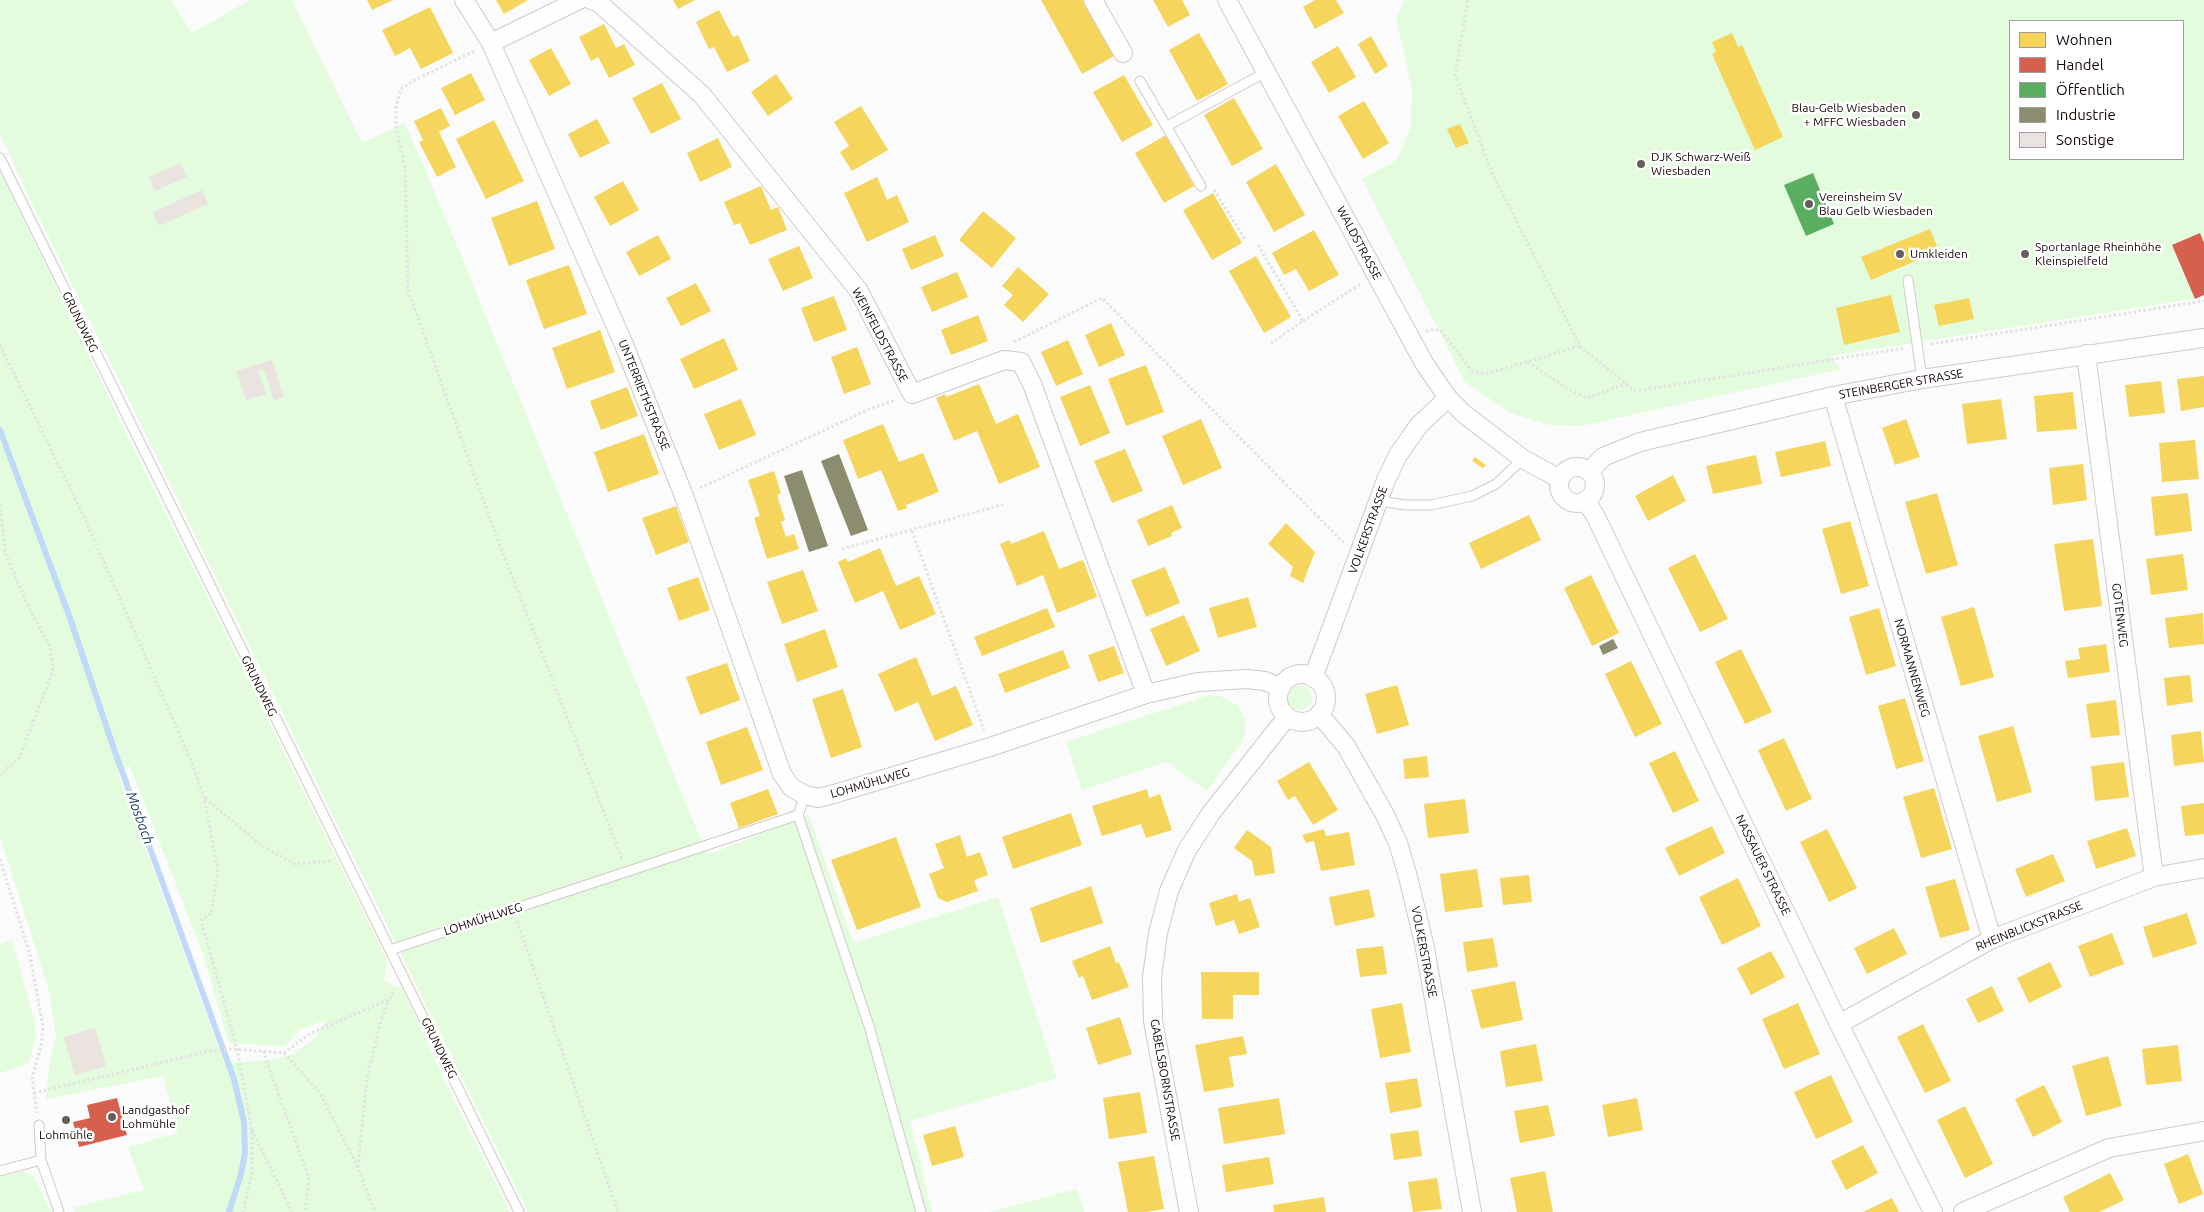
<!DOCTYPE html>
<meta charset="utf-8">
<style>
body{margin:0}
#map{position:relative;width:2204px;height:1212px;overflow:hidden;background:#fbfbfb;font-family:Ubuntu,sans-serif}
canvas{display:block}
.legend{position:absolute;left:2009px;top:20px;width:175px;height:140px;box-sizing:border-box;background:#fff;border:1px solid #a19d9b;margin:0;padding:6px 9px;list-style:none;font-size:15px;color:#150905}
.legend li{display:flex;align-items:center;gap:10px;height:25px}
.legend b{width:25px;border:1px solid #a19d9b}
</style>
<div id="map">
<canvas width="2204" height="1212"></canvas>
<ul class="legend">
<li><b style="height:14px;background:#f6d55c"></b>Wohnen</li>
<li><b style="height:14px;background:#d6604d"></b>Handel</li>
<li><b style="height:14px;background:#5aae61"></b>Öffentlich</li>
<li><b style="height:14px;background:#8c8c6e"></b>Industrie</li>
<li><b style="height:14px;background:#eae3e0"></b>Sonstige</li>
</ul>
</div>
<script>
const g = document.querySelector('canvas').getContext('2d');
g.lineJoin = 'round';
function fillPath(path, color) { g.fillStyle = color; g.fill(path, 'evenodd'); }
const poly = rows => new Path2D(rows.map(r => 'M' + r).join(''));
function strokePath(path, color, width, dash) { g.strokeStyle = color; g.lineWidth = width; g.lineCap = dash ? 'butt' : 'round'; g.setLineDash(dash || []); g.stroke(path); }
function write(font, color, halo, rows, align = 'center') {
  g.font = font + ' Ubuntu,sans-serif'; g.lineWidth = 5; g.setLineDash([]); g.textBaseline = 'middle'; g.strokeStyle = halo; g.fillStyle = color; for (const [text, x, y, turn = 0] of rows) {
    g.save(); g.translate(x, y); g.rotate((+turn || 0) * Math.PI / 180); g.textAlign = isNaN(turn) ? turn : align; if (halo) g.strokeText(text, 0, 0); g.fillText(text, 0, 0); g.restore();
  }
}
fillPath(poly([
 [0,0,171,0,192,33,250,0,292,0,362,143,405,123,436,195,707,855,809,815,853,943,998,897,1057,1078,910,1121,932,1212,528,1212,30,199,0,134],
 [1405,0,2204,0,2204,295,2192,299,1830,356,1841,369,1581,426,1549,425,1511,413,1465,382,1362,179,1396,161,1411,127,1412,88,1396,18],
 [2010,21,2183,21,2183,159,2010,159],
 [0,171,137,456,387,960,384,981,403,989,444,1080,510,1212,75,1212,72,1208,144,1190,128,1147,178,1133,163,1076,46,1099,49,1067,56,1037,49,990,0,837],
 [130,766,203,954,229,1043,285,1046,300,1029,326,1020,317,1036,294,1054,271,1060,224,1063,117,771],
 '1288 698a12 12 0 1 1 24 0a12 12 0 1 1-24 0Z',
 [1210,695,1220,696,1238,706,1245,720,1245,730,1243,740,1207,791,1167,762,1082,790,1066,742],
 [12,940,34,1019,36,1035,29,1063,0,1073,0,945],
 [22,1171,33,1176,51,1212,0,1212,0,1178],
 [1077,1189,1084,1212,989,1212]
]), '#e2fcdd');
fillPath(poly([
 [367,0,393,0,372,10],
 [496,0,528,0,504,14],
 [673,0,695,0,678,9],
 [1041,0,1086,0,1116,55,1082,74],
 [1153,0,1182,0,1190,15,1168,27],
 [1315,0,1336,0,1344,13,1315,29,1303,7],
 [430,7,453,53,421,69,410,48,395,56,382,30],
 [719,10,733,37,738,35,750,61,727,72,714,47,709,49,696,22],
 [604,24,616,48,624,44,635,65,609,78,598,57,591,61,579,37],
 [1199,33,1228,84,1197,101,1169,50],
 [1732,33,1738,47,1742,45,1783,137,1755,150,1712,54,1716,52,1712,42],
 [1371,36,1388,66,1375,74,1358,44],
 [1338,46,1356,77,1329,93,1311,62],
 [551,48,571,84,549,96,529,60],
 [471,73,485,100,455,115,441,88],
 [776,74,793,99,768,116,751,92],
 [1124,75,1153,125,1122,142,1093,92],
 [662,83,681,119,651,134,632,98],
 [1234,98,1263,149,1232,166,1204,115],
 [1364,101,1389,143,1363,159,1338,116],
 [861,106,888,150,852,171,840,152,849,146,834,122],
 [441,108,450,126,439,132,456,167,437,177,419,142,433,136,423,140,414,121],
 [597,119,610,143,580,158,568,134],
 [494,120,524,181,486,199,456,139],
 [1460,124,1469,143,1456,148,1447,129],
 [1166,135,1194,186,1164,203,1135,153],
 [718,138,732,167,700,182,687,153],
 [1276,164,1305,215,1274,232,1246,182],
 [877,177,887,200,897,195,909,222,867,242,844,193],
 [623,181,639,210,610,226,594,197],
 [761,186,771,210,778,207,787,230,750,245,740,223,734,225,724,202],
 [1213,193,1242,243,1212,260,1183,210],
 [537,201,555,249,509,266,491,218],
 [983,211,1016,238,992,268,959,240],
 [1930,229,1939,251,1871,280,1861,257],
 [1314,230,1339,275,1309,291,1296,269,1284,275,1272,253],
 [658,235,671,259,639,276,626,252],
 [935,235,944,256,911,270,902,249],
 [799,246,813,278,783,291,768,259],
 [1256,256,1291,317,1264,333,1229,271],
 [569,265,587,314,544,329,526,280],
 [1018,267,1049,294,1023,322,1004,305,1013,295,1002,286],
 [957,272,968,297,932,312,921,287],
 [696,283,711,311,681,326,666,298],
 [1891,295,1900,332,1844,345,1836,308],
 [834,296,847,330,814,342,801,308],
 [1969,298,1974,319,1939,326,1934,305],
 [978,315,988,341,951,355,941,330],
 [1111,323,1125,355,1099,367,1085,335],
 [600,330,615,372,567,389,552,348],
 [724,338,738,370,694,389,680,359],
 [1068,340,1083,374,1056,386,1041,352],
 [857,347,871,384,844,394,831,357],
 [1146,365,1164,412,1126,426,1108,379],
 [2204,376,2204,407,2181,411,2177,379],
 [2161,381,2165,413,2129,417,2125,385],
 [979,384,996,424,1018,414,1040,467,999,484,977,431,954,441,936,398,945,394,946,397],
 [1090,385,1110,433,1080,446,1060,397],
 [627,387,638,416,601,430,590,401],
 [2073,392,2077,429,2037,432,2034,396],
 [741,399,756,435,719,450,704,414],
 [2001,399,2007,439,1967,444,1962,404],
 [1201,419,1222,468,1183,485,1162,436],
 [1906,419,1920,457,1895,465,1882,428],
 [883,424,899,462,923,453,939,492,906,505,907,508,898,511,881,470,858,479,843,440],
 [644,434,659,474,608,492,594,452],
 [2195,440,2199,479,2162,482,2159,443],
 [1825,441,1831,466,1781,477,1775,452],
 [1125,449,1143,491,1112,503,1094,461],
 [1756,455,1762,484,1713,494,1706,466],
 [1475,457,1486,465,1483,468,1472,461],
 [2083,464,2087,500,2053,505,2049,468],
 [774,471,781,493,777,495,785,520,781,522,786,537,794,534,799,549,767,559,754,518,760,516,748,480],
 [1673,475,1686,501,1648,521,1635,496],
 [1937,493,1958,565,1926,574,1905,502],
 [2188,493,2192,531,2155,536,2151,497],
 [1172,505,1182,528,1171,533,1172,536,1148,546,1137,520],
 [676,506,689,542,656,555,642,518],
 [1529,515,1541,540,1481,569,1469,543],
 [1850,521,1869,586,1841,594,1822,529],
 [1286,523,1315,552,1303,583,1290,576,1293,567,1268,544],
 [1044,531,1059,569,1083,560,1097,597,1057,613,1043,575,1017,586,1000,544,1010,540,1011,544],
 [2093,539,2102,606,2064,611,2054,544],
 [880,548,896,586,919,576,936,614,900,630,883,591,855,603,838,562,846,558,848,562],
 [1695,554,1728,619,1700,632,1668,568],
 [2183,554,2188,590,2151,595,2146,559],
 [1165,567,1180,603,1146,617,1131,580],
 [803,570,818,611,782,624,767,582],
 [1591,575,1619,633,1592,646,1564,588],
 [698,577,710,610,679,621,667,588],
 [1248,597,1257,627,1218,638,1209,608],
 [1974,607,1994,677,1961,686,1941,617],
 [1047,608,1055,627,982,656,974,637],
 [1879,608,1896,666,1866,675,1849,617],
 [2203,613,2204,644,2169,648,2165,618],
 [1184,615,1200,651,1166,666,1150,629],
 [825,629,838,667,797,682,784,644],
 [2106,644,2110,672,2068,678,2065,661,2080,659,2078,648],
 [1114,646,1124,673,1098,682,1088,655],
 [1741,649,1772,712,1745,724,1715,662],
 [1063,650,1070,668,1005,693,998,674],
 [916,657,932,696,956,686,973,725,935,741,918,702,895,712,878,674],
 [1631,661,1662,724,1635,737,1605,674],
 [727,663,740,700,700,715,686,677],
 [2190,675,2193,702,2167,706,2164,678],
 [1397,685,1409,725,1377,734,1365,694],
 [843,689,862,747,831,758,812,699],
 [1905,698,1924,761,1896,769,1878,706],
 [2116,700,2120,735,2091,738,2086,704],
 [2013,726,2032,792,1997,802,1978,736],
 [747,727,763,770,721,785,706,742],
 [2201,731,2204,762,2174,766,2171,735],
 [1784,738,1812,799,1786,811,1758,750],
 [1675,751,1699,801,1673,813,1649,763],
 [1427,756,1429,777,1405,779,1403,759],
 [1309,762,1338,810,1313,825,1295,796,1288,800,1277,781],
 [2124,762,2129,797,2095,801,2091,766],
 [1934,788,1952,849,1921,858,1903,797],
 [768,789,778,814,739,828,730,803],
 [1147,789,1149,798,1160,794,1172,830,1146,838,1141,824,1102,836,1092,806],
 [1465,799,1469,833,1428,838,1424,804],
 [2204,803,2204,834,2185,836,2181,806],
 [1071,813,1082,845,1013,869,1002,837],
 [1712,826,1725,853,1679,876,1665,848],
 [2127,828,2136,856,2096,869,2087,841],
 [1324,829,1326,836,1349,832,1355,865,1321,871,1314,841,1306,843,1302,835],
 [1827,829,1857,888,1829,902,1800,842],
 [1247,830,1271,847,1275,873,1255,876,1252,861,1234,848],
 [960,835,967,857,980,852,988,875,974,880,978,891,947,902,938,898,929,874,944,868,935,844],
 [896,837,921,907,857,930,831,860],
 [2053,854,2065,881,2026,897,2015,869],
 [1477,869,1483,907,1445,912,1440,874],
 [1529,875,1532,902,1503,905,1500,878],
 [1738,878,1761,926,1722,945,1699,897],
 [1955,879,1970,930,1940,938,1925,887],
 [1091,886,1103,923,1041,943,1030,908],
 [1369,889,1375,917,1335,926,1329,897],
 [1237,894,1239,902,1250,898,1260,927,1239,934,1234,920,1216,926,1209,903],
 [2187,913,2197,944,2153,958,2143,927],
 [1894,928,1907,954,1867,974,1854,948],
 [2112,933,2124,964,2090,977,2078,946],
 [1493,938,1498,967,1467,972,1463,942],
 [1110,946,1116,963,1119,962,1129,987,1092,1000,1083,976,1079,978,1072,961],
 [1383,946,1387,974,1360,977,1356,949],
 [1771,951,1785,977,1751,995,1737,968],
 [2050,962,2062,987,2029,1003,2017,978],
 [1201,972,1259,972,1259,995,1233,995,1233,1019,1202,1019],
 [1515,981,1523,1020,1481,1029,1471,990],
 [1992,986,2004,1011,1978,1023,1966,999],
 [1402,1003,1411,1052,1380,1058,1371,1009],
 [1798,1003,1820,1054,1784,1069,1762,1019],
 [1120,1017,1132,1054,1098,1065,1086,1028],
 [1923,1024,1951,1081,1925,1093,1897,1037],
 [1243,1036,1247,1054,1229,1057,1234,1087,1204,1092,1195,1045],
 [1536,1044,1543,1081,1506,1087,1500,1051],
 [2178,1045,2182,1081,2146,1085,2142,1049],
 [2108,1056,2122,1106,2086,1116,2072,1066],
 [1831,1075,1853,1122,1816,1139,1794,1092],
 [1417,1078,1422,1107,1390,1113,1385,1083],
 [2044,1085,2062,1122,2033,1137,2015,1099],
 [1140,1092,1147,1133,1109,1139,1103,1098],
 [1279,1098,1285,1134,1224,1144,1218,1108],
 [1637,1098,1643,1130,1608,1137,1602,1105],
 [1548,1105,1555,1136,1520,1143,1514,1111],
 [1965,1106,1993,1164,1965,1178,1937,1120],
 [955,1126,964,1157,932,1166,923,1135],
 [1418,1130,1422,1156,1394,1160,1390,1134],
 [1863,1145,1878,1173,1846,1190,1831,1161],
 [2188,1154,2203,1194,2179,1204,2164,1164],
 [1154,1156,1164,1209,1147,1212,1128,1212,1118,1162],
 [1269,1157,1274,1184,1226,1192,1222,1165],
 [1545,1171,1553,1212,1517,1212,1510,1178],
 [2110,1173,2124,1200,2099,1212,2070,1212,2063,1197],
 [1437,1178,1442,1209,1413,1212,1408,1182],
 [1324,1197,1326,1212,1274,1212,1273,1205],
 [1892,1198,1899,1212,1863,1212]
]), '#f6d55c');
fillPath(poly([
 [2200,233,2204,243,2204,295,2195,299,2172,245],
 [117,1098,127,1135,79,1147,73,1122,90,1118,87,1105]
]), '#d6604d');
fillPath(poly([
 [1813,173,1834,224,1806,236,1784,185]
]), '#5aae61');
fillPath(poly([
 [839,454,868,530,851,536,821,461],
 [802,470,828,546,809,552,784,476],
 [1613,639,1618,648,1603,655,1599,646]
]), '#8c8c6e');
strokePath(poly([
 [0,430,71,621,115,752,234,1079,244,1122,245,1153,241,1174,229,1212]
]), '#c0d9f8', 6);
fillPath(poly([
 [181,163,187,177,155,191,149,177],
 [202,190,208,204,159,226,153,212],
 [272,360,284,397,274,400,264,369,258,371,266,394,246,400,236,371],
 [95,1028,106,1066,75,1075,64,1037]
]), '#eae3e0');
const lane = poly([
 [1140,81,1201,186],
 [1167,126,1266,72],
 [0,158,519,1212],
 [1908,280,1922,379],
 [1379,501,1406,505,1431,505,1472,496,1496,484,1523,459],
 [798,815,869,1026,921,1212],
 [390,950,798,815,805,795],
 [39,1125,41,1160,59,1212],
 [0,1171,41,1160]
]);
const street = poly([
 [464,0,491,43,625,347,684,496,782,774,792,788,805,795,818,798,834,794,990,747,1146,694,1198,682,1247,679,1265,681,1281,688],
 [591,0,598,2,702,95,859,291,912,394,1004,360,1021,362,1032,384,1146,694],
 [1093,0,1123,53],
 [1227,0,1424,363,1448,398,1464,414,1523,459,1560,479],
 [491,43,579,0],
 [2086,354,2154,877],
 [1833,396,1992,939],
 '1559 485a18 18 0 1 1 36 0a18 18 0 1 1-36 0Z',
 [1589,472,1603,457,1640,442,1833,396,1922,379,2204,338],
 [1586,501,1596,517,1839,1024,1933,1212],
 '1278 698a24 24 0 1 1 48 0a24 24 0 1 1-48 0Z',
 [1313,678,1386,480,1398,455,1419,425,1448,398],
 [1319,714,1346,746,1385,815,1398,843,1407,873,1424,943,1472,1212],
 [1839,1024,1992,939,2154,877,2204,868],
 [1189,1212,1153,1021,1152,977,1158,933,1169,891,1187,850,1211,813,1287,717],
 [1963,1212,2109,1148,2204,1131]
]);
strokePath(lane, '#d0cac7', 11);
strokePath(street, '#d0cac7', 20);
strokePath(poly([
 [1468,0,1455,75,1492,173,1580,346,1626,384,1635,391,1905,348],
 [474,51,413,81,401,89,396,106,396,127,405,167,408,290,494,530,622,859],
 [1214,190,1245,239],
 [1258,245,1303,321,1271,343],
 [1303,321,1362,283],
 [1426,331,1435,329,1442,332,1471,370,1480,373,1492,372,1580,346],
 [1014,342,1102,298,1344,543],
 [1931,344,2204,301],
 [0,345,86,521,192,763,204,797,218,872,211,914,201,920,237,1049,252,1130,252,1173,243,1212],
 [1528,362,1568,389,1587,398,1626,384],
 [700,488,872,408,895,400],
 [0,504,5,553,28,606,50,647,53,671,19,758,0,775],
 [912,531,984,730],
 [842,549,1005,504],
 [205,798,262,846,295,864,331,861],
 [0,859,30,955,43,1027,41,1047,32,1077,37,1113],
 [517,921,618,1212],
 [263,1051,309,1178,305,1212],
 [284,1053,320,1093,358,1168,375,1212],
 [34,1093,210,1051,231,1049,284,1053,311,1033,390,999,394,990],
 [252,1130,292,1212],
 [358,1167,367,1078,381,1020,389,1000]
]), '#e2e2e2', 3, [2.5, 2.5]);
strokePath(lane, '#fefefe', 9);
strokePath(street, '#fefefe', 18);
for (const [x, y, r, color] of [
 [1916,115,5,"#665e5b"],
 [1641,164,5,"#665e5b"],
 [1809,204,5,"#665e5b"],
 [1900,254,5,"#665e5b"],
 [2025,254,5,"#665e5b"],
 [112,1117,5,"#665e5b"],
 [66,1120,5,"#665e5b"]
]) { const dot = new Path2D(); dot.arc(x, y, r, 0, 2 * Math.PI); g.fillStyle = color; g.fill(dot); strokePath(dot, '#fff', 2); }
write('12px', '#150905', '#fff', [
 ["Blau-Gelb Wiesbaden",1906,108,"right"],
 ["+ MFFC Wiesbaden",1906,122,"right"],
 ["DJK Schwarz-Weiß",1651,157],
 ["Wiesbaden",1651,171],
 ["Vereinsheim SV",1819,197],
 ["Blau Gelb Wiesbaden",1819,211],
 ["Sportanlage Rheinhöhe",2035,247],
 ["Kleinspielfeld",2035,261],
 ["Umkleiden",1910,254],
 ["Landgasthof",122,1110],
 ["Lohmühle",122,1124],
 ["Lohmühle",66,1135,"center"]
], 'left');
write('12px', '#150905', '#fff', [
 ["WALDSTRASSE",1359,243,62],
 ["GRUNDWEG",80,322,64],
 ["WEINFELDSTRASSE",880,335,62],
 ["STEINBERGER STRASSE",1901,384,-10],
 ["UNTERRIETHSTRASSE",644,395,68],
 ["VOLKERSTRASSE",1368,530,-70],
 ["GOTENWEG",2120,615,83],
 ["NORMANNENWEG",1912,668,74],
 ["GRUNDWEG",259,686,64],
 ["LOHMÜHLWEG",870,783,-16],
 ["NASSAUER STRASSE",1763,865,64],
 ["LOHMÜHLWEG",483,919,-18],
 ["RHEINBLICKSTRASSE",2029,926,-22],
 ["VOLKERSTRASSE",1424,952,79],
 ["GRUNDWEG",439,1048,64],
 ["GABELSBORNSTRASSE",1165,1080,80]
]);
write('italic 14px', '#133c69', '#fff', [
 ["Mosbach",140,818,70]
]);
</script>
